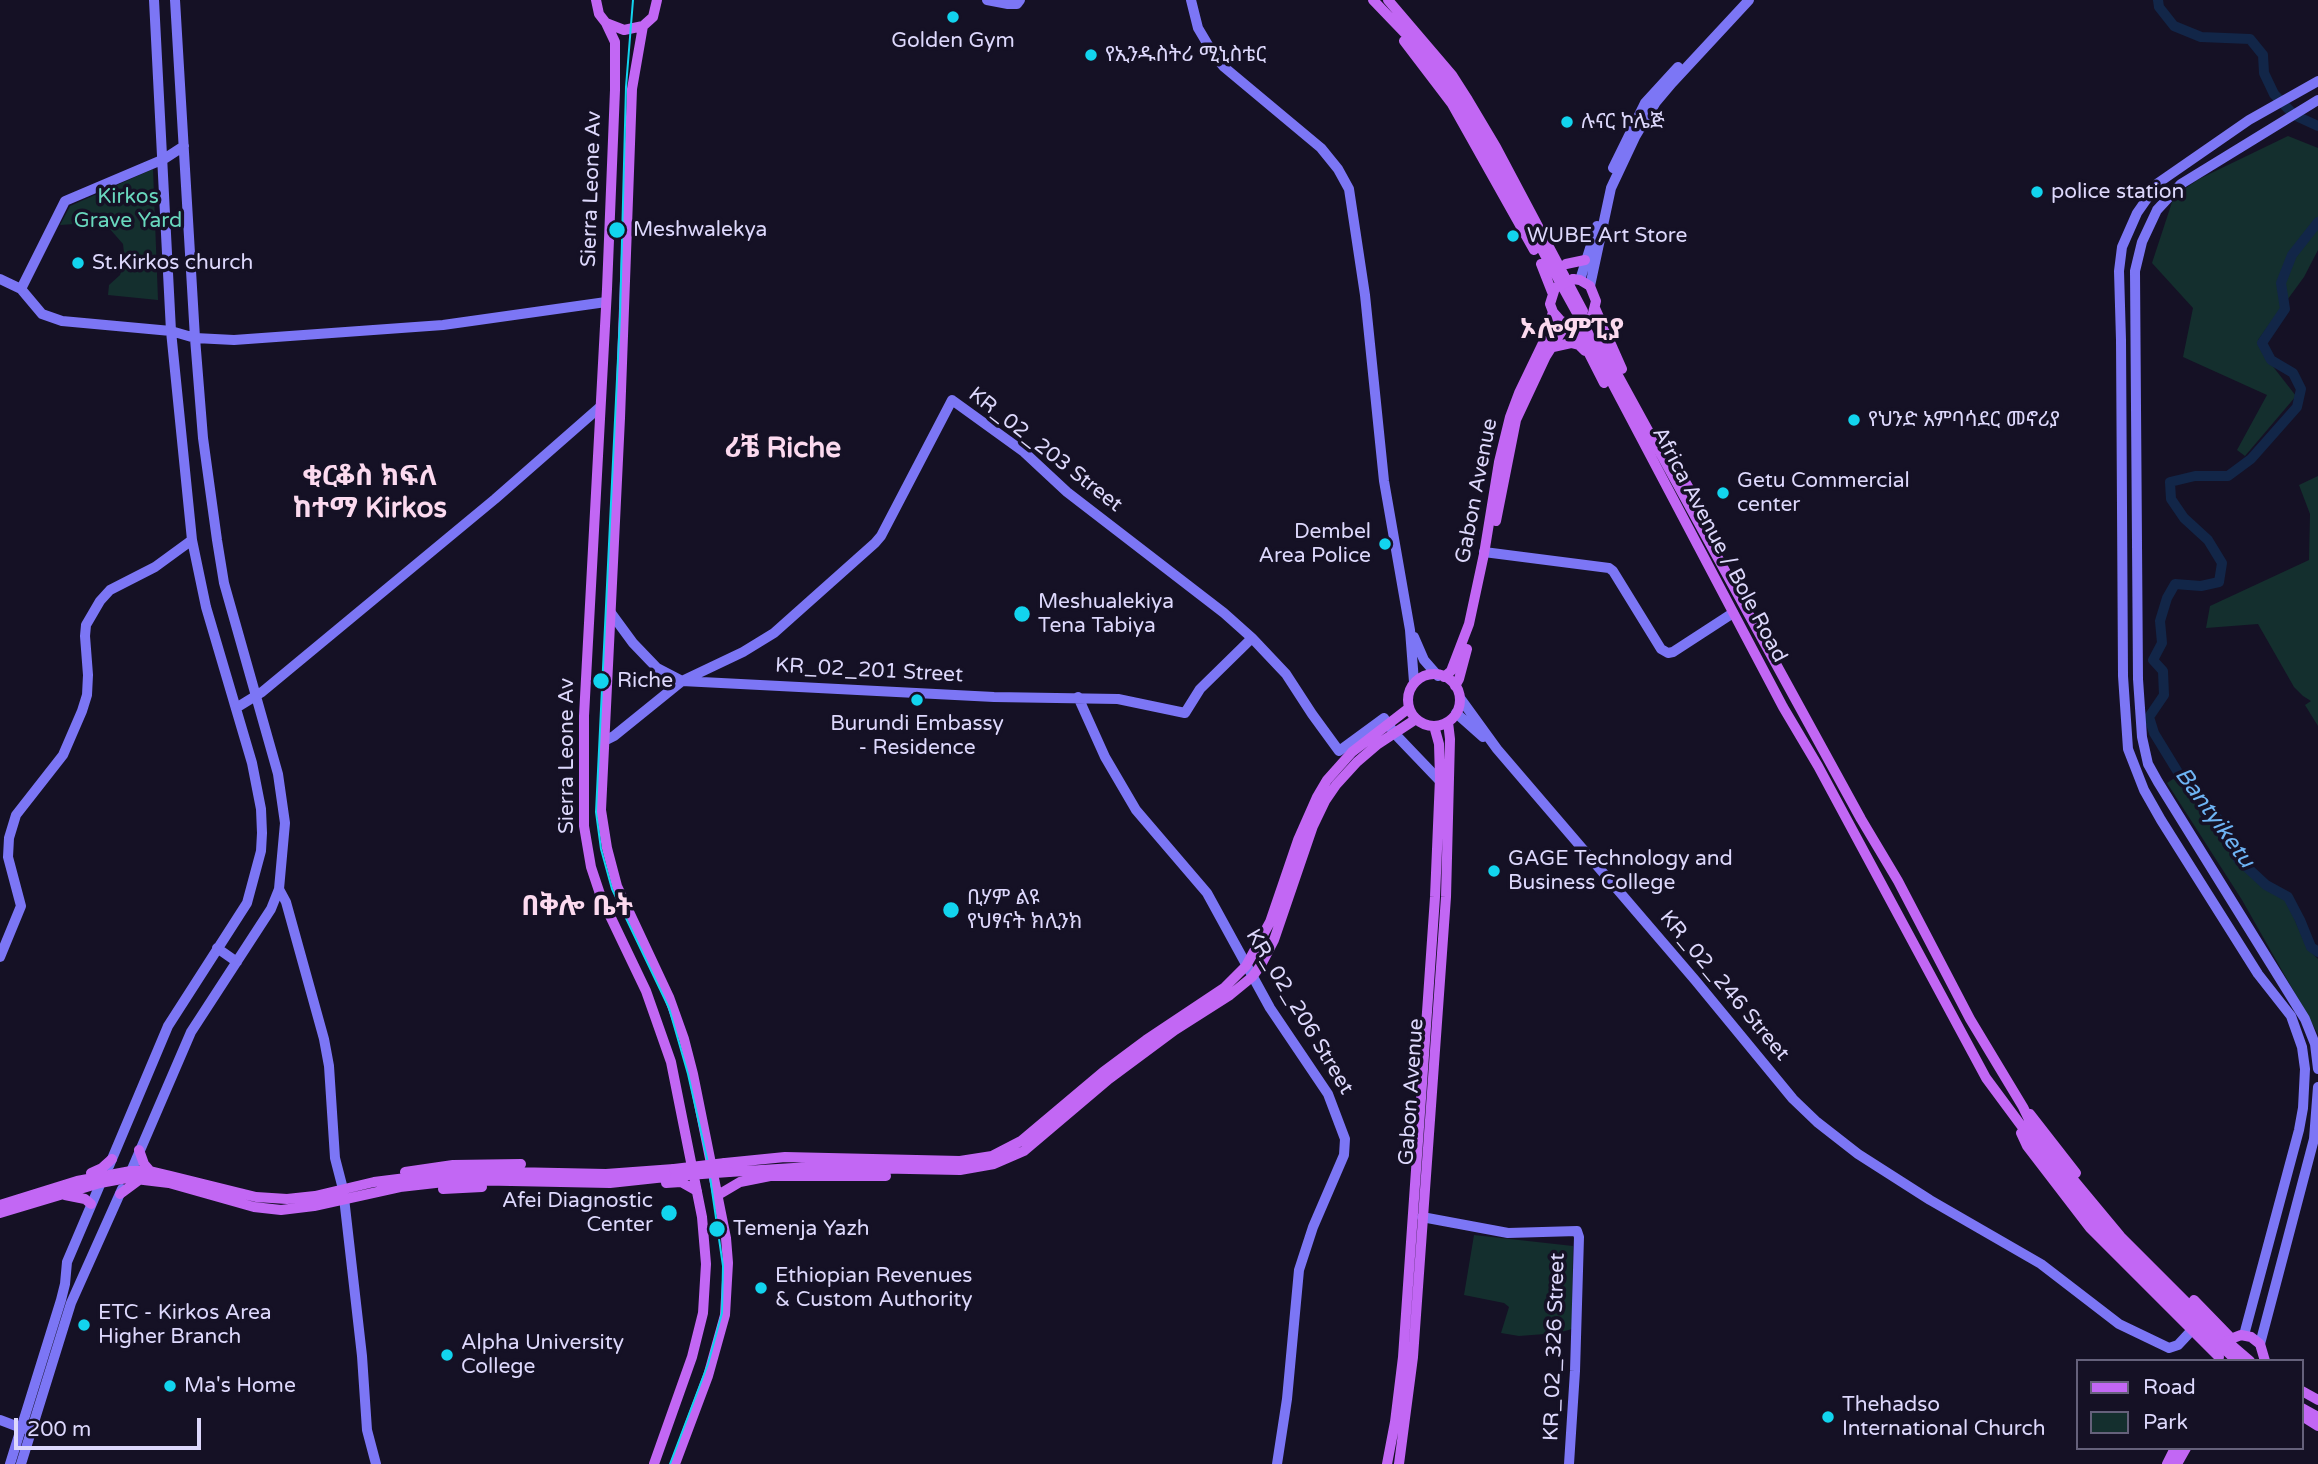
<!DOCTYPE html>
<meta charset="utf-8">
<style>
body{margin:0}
#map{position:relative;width:2318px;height:1464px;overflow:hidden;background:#151125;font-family:"Varela Round",sans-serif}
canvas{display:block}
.legend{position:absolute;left:2076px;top:1359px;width:228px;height:91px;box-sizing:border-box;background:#151125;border:2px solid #65617b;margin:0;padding:9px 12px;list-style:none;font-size:21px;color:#ddd8fc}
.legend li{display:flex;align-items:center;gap:14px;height:35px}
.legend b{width:35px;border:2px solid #65617b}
.scale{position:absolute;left:14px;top:1418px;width:187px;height:32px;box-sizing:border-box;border:4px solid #ddd8fc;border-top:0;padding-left:9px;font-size:21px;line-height:24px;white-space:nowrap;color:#ddd8fc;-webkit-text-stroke:5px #151125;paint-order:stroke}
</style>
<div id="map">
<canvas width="2318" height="1464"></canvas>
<ul class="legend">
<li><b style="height:9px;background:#c267f4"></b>Road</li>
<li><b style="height:19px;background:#142f2e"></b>Park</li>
</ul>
<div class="scale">200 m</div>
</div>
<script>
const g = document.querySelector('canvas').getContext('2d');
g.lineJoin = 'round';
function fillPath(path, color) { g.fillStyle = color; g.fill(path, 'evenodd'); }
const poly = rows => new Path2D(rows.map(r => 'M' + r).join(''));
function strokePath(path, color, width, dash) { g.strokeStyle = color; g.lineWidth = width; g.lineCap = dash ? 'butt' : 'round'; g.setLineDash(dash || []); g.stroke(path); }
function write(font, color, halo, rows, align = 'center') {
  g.font = font + ' "Varela Round","Noto Sans Ethiopic",sans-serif'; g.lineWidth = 7; g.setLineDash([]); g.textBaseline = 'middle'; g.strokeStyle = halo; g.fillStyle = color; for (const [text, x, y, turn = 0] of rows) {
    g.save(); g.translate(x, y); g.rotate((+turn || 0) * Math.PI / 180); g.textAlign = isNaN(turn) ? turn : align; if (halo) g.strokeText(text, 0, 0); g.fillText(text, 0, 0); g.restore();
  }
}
fillPath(poly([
 [2288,136,2318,148,2318,250,2304,277,2258,340,2271,364,2296,396,2245,456,2237,450,2267,395,2183,357,2193,308,2152,263,2174,196,2199,179],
 [153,169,158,300,108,295,109,285,120,275,125,261,123,244,109,228,89,223,60,225,70,206],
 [2318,476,2318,726,2305,705,2311,701,2303,696,2294,687,2258,624,2206,628,2210,606,2309,560,2310,514,2299,485],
 [2176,777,2222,829,2235,861,2286,900,2307,948,2318,959,2318,1034,2242,900,2167,783],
 [1474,1235,1573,1246,1572,1329,1558,1333,1519,1336,1501,1333,1509,1307,1504,1303,1464,1295]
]), '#142f2e');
strokePath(poly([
 [2158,0,2159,7,2174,26,2201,37,2250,39,2263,55,2264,73,2274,94,2294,115,2318,126],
 [2318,222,2292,255,2281,283,2285,309,2262,343,2271,360,2293,373,2301,389,2297,407,2251,459,2228,476,2195,476,2170,482,2171,499,2184,518,2208,540,2222,563,2219,582,2201,586,2175,584,2167,598,2160,621,2162,643,2153,660,2163,671,2164,695,2149,717,2154,733,2187,787,2226,827,2238,859,2266,885,2288,897,2300,920,2311,947,2318,952]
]), '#122648', 10);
strokePath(poly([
 [987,0,1008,4,1017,4,1020,0],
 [1191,0,1198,28,1214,55,1224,67,1321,148,1338,169,1349,189,1365,295,1384,481,1410,630,1414,682],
 [2318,100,2181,184,2157,210,2142,242,2135,271,2138,679,2142,737,2148,764,2158,782,2305,1019,2315,1044,2318,1069],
 [1613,168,1645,103,1678,67],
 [0,279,21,289,42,314,62,321,171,331,195,338,234,340,443,325,606,302],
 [1580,280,1597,226],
 [1590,286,1611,188,1635,137,1656,102,1672,83,1749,0],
 [21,289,65,201,164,159,184,146],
 [1484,552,1609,568,1613,571,1661,649,1668,653,1673,652,1733,613],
 [611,613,633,643,657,668,682,681,994,697,1118,699,1185,713,1200,689,1252,638],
 [1414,637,1424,660,1438,676],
 [1078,697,1105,757,1136,810,1207,893,1270,1008,1328,1094,1345,1139,1344,1155,1313,1227,1299,1270,1287,1399,1277,1464],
 [1460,698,1497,749,1695,980,1793,1099,1817,1122,1858,1154,1930,1200,2041,1264,2119,1324,2169,1348,2178,1345,2192,1330],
 [236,708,262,692,495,499,600,407],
 [1456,713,1483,737],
 [604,741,614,736,682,681,743,652,774,633,875,543,881,536,952,400,1024,452,1067,492,1224,613,1252,638,1286,674,1312,714,1339,751,1384,718,1395,734,1440,781],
 [279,889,286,902,324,1039,329,1066,335,1158,343,1189,362,1356,367,1430,376,1464],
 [217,948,237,962],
 [0,957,21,906,8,857,9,838,16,815,63,755,82,711,87,695,88,675,85,636,86,625,100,601,110,590,155,567,192,540],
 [109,1166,168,1026,247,903,261,851,262,833,261,809,252,763,206,607,192,540,171,331,154,0],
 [129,1176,191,1032,271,909,279,889,285,823,278,774,224,583,217,540,203,438,195,338,175,0],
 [1422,1217,1508,1233,1577,1231,1579,1237,1575,1371,1569,1464],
 [2244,1335,2299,1130,2303,1108,2305,1069,2302,1047,2291,1016,2258,974,2161,820,2144,790,2128,749,2123,676,2121,340,2119,271,2122,247,2137,213,2158,183,2249,120,2318,81],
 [2260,1344,2314,1139,2318,1087],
 [0,1420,24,1429],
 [10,1464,61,1300,65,1284,67,1262,102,1180],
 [21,1464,71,1303,122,1189]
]), '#7c76f5', 10);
strokePath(poly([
 [596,0,599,14,606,23,624,30,643,26,653,17,657,0],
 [1373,0,1423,52,1449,86,1469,117,1588,333,1610,379,1783,707,1818,766,1986,1078,2063,1182,2107,1233,2157,1285,2237,1361],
 [1388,0,1452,75,1468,100,1496,147,1583,311],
 [606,23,615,42,615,90,607,289,584,716,584,826,591,867,601,897,646,991,671,1062,702,1217,706,1264,703,1313,692,1357,654,1464],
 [643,26,632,89,620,418,601,810,607,848,617,886,669,997,684,1039,693,1074,726,1238,728,1263,725,1315,708,1376,675,1464],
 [1404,41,1452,104,1534,250],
 [1541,264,1552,292],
 [1566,264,1585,260],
 [1573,279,1580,280,1590,286,1596,301,1593,313],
 [1555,288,1550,304,1553,312,1561,321,1573,324],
 [1595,308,1622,369],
 [1574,324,1604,383],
 [1599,341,1861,819,1898,881,1970,1019,2023,1107,2037,1136,2121,1237,2214,1330,2250,1361],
 [1553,347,1571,343,1579,345,1585,351],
 [1671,457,1698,504,1702,524],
 [1496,521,1516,420,1546,356,1567,323],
 '1408 700a26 26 0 1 1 52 0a26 26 0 1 1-52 0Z',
 [1444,677,1451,671,1469,624,1484,554,1499,462,1510,417,1519,393,1545,339,1553,312],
 [1455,686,1459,679,1467,649],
 [2030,1114,2076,1173],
 [2021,1133,2027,1146,2090,1228,2219,1357],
 [139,1150,144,1164,150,1171],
 [725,1163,785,1157,960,1161,992,1156,1021,1141,1103,1072,1146,1040,1224,988,1246,966,1270,922,1298,840,1317,797,1327,780,1352,752,1409,708],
 [405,1172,453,1165,521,1164],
 [729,1172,810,1167,960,1170,994,1164,1024,1151,1109,1079,1175,1030,1230,995,1252,977,1261,965,1274,940,1313,826,1325,801,1336,785,1357,762,1378,744,1416,719],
 [91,1173,102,1168,112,1159],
 [666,1183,681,1182,697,1191],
 [443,1189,482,1187],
 [120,1194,139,1180],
 [65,1195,85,1199,91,1204],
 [718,1195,740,1182,770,1176,886,1176],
 [0,1205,77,1181,131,1171,150,1171,171,1176,256,1197,287,1199,315,1196,374,1182,462,1171,606,1174,674,1169],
 [0,1213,100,1183,127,1178,169,1183,254,1207,281,1210,314,1206,400,1187,462,1180,610,1183,675,1176],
 [2194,1300,2229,1336],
 [2228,1340,2241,1335,2251,1337,2260,1344,2265,1361],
 [2302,1391,2318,1400],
 [2302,1408,2318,1417],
 [2302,1416,2318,1426],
 [1387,1464,1395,1422,1403,1357,1435,897,1440,778,1439,744,1434,726],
 [1399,1464,1413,1357,1446,897,1450,739,1448,722],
 [2167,1464,2175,1448],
 [2177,1464,2186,1448]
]), '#c267f4', 10);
strokePath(poly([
 [633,0,626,87,620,317,596,812,601,849,612,889,669,1008,688,1074,708,1163,723,1266,722,1313,708,1364,670,1464]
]), '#12d4ee', 2);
strokePath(poly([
 [1555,288,1573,279],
 [1578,324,1589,318],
 [674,1169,725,1163],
 [675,1176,729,1172],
 [2220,1351,2228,1340]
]), '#c267f4', 10);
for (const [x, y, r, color] of [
 [953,17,7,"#12d4ee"],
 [1091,55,7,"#12d4ee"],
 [1567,122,7,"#12d4ee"],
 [2037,192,7,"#12d4ee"],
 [617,230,9,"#12d4ee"],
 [1513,236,7,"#12d4ee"],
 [78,263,7,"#12d4ee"],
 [1854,420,7,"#12d4ee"],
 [1723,493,7,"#12d4ee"],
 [1385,544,7,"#12d4ee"],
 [1022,614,9,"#12d4ee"],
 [601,681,9,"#12d4ee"],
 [917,700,7,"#12d4ee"],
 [1494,871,7,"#12d4ee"],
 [951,910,9,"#12d4ee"],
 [669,1213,9,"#12d4ee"],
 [717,1229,9,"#12d4ee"],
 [761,1288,7,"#12d4ee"],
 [84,1325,7,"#12d4ee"],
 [447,1355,7,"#12d4ee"],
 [170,1386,7,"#12d4ee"],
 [1828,1417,7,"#12d4ee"]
]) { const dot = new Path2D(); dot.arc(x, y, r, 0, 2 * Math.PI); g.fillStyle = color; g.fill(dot); strokePath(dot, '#151125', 2.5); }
write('21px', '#ddd8fc', '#151125', [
 ["Golden Gym",953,41,"center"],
 ["የኢንዱስትሪ ሚኒስቴር",1105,55],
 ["ሉናር ኮሌጅ",1581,122],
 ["police station",2051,192],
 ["Meshwalekya",633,230],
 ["WUBE Art Store",1527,236],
 ["St.Kirkos church",92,263],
 ["የህንድ አምባሳደር መኖሪያ",1868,420],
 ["Getu Commercial",1737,481],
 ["center",1737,505],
 ["Dembel",1371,532,"right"],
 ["Area Police",1371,556,"right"],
 ["Meshualekiya",1038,602],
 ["Tena Tabiya",1038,626],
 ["Riche",617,681],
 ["Burundi Embassy",917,724,"center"],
 ["- Residence",917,748,"center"],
 ["GAGE Technology and",1508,859],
 ["Business College",1508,883],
 ["ቢሃም ልዩ",967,898],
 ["የህፃናት ክሊንክ",967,922],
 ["Afei Diagnostic",653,1201,"right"],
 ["Center",653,1225,"right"],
 ["Temenja Yazh",733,1229],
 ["Ethiopian Revenues",775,1276],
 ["& Custom Authority",775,1300],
 ["ETC - Kirkos Area",98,1313],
 ["Higher Branch",98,1337],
 ["Alpha University",461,1343],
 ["College",461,1367],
 ["Ma's Home",184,1386],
 ["Thehadso",1842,1405],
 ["International Church",1842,1429]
], 'left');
write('21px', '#ddd8fc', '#151125', [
 ["Sierra Leone Av",592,189,-88],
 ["KR_02_203 Street",1045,450,38],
 ["Gabon Avenue",1477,491,-79],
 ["Africa Avenue / Bole Road",1719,545,62],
 ["KR_02_201 Street",869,671,3],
 ["Sierra Leone Av",567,756,-90],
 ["KR_02_246 Street",1724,986,50],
 ["KR_02_206 Street",1299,1012,59],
 ["Gabon Avenue",1412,1092,-86],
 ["KR_02_326 Street",1555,1347,-88]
]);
write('21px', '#69d8be', '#151125', [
 ["Kirkos",128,197],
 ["Grave Yard",128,221]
]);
write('italic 23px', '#6eb4f4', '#151125', [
 ["Bantyiketu",2214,818,54]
]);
write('bold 28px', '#fcdaef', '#151125', [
 ["ኦሎምፒያ",1572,331],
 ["ሪቼ Riche",783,450],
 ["ቂርቆስ ክፍለ",370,478],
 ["ከተማ Kirkos",370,510],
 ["በቅሎ ቤት",577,908]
]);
</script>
